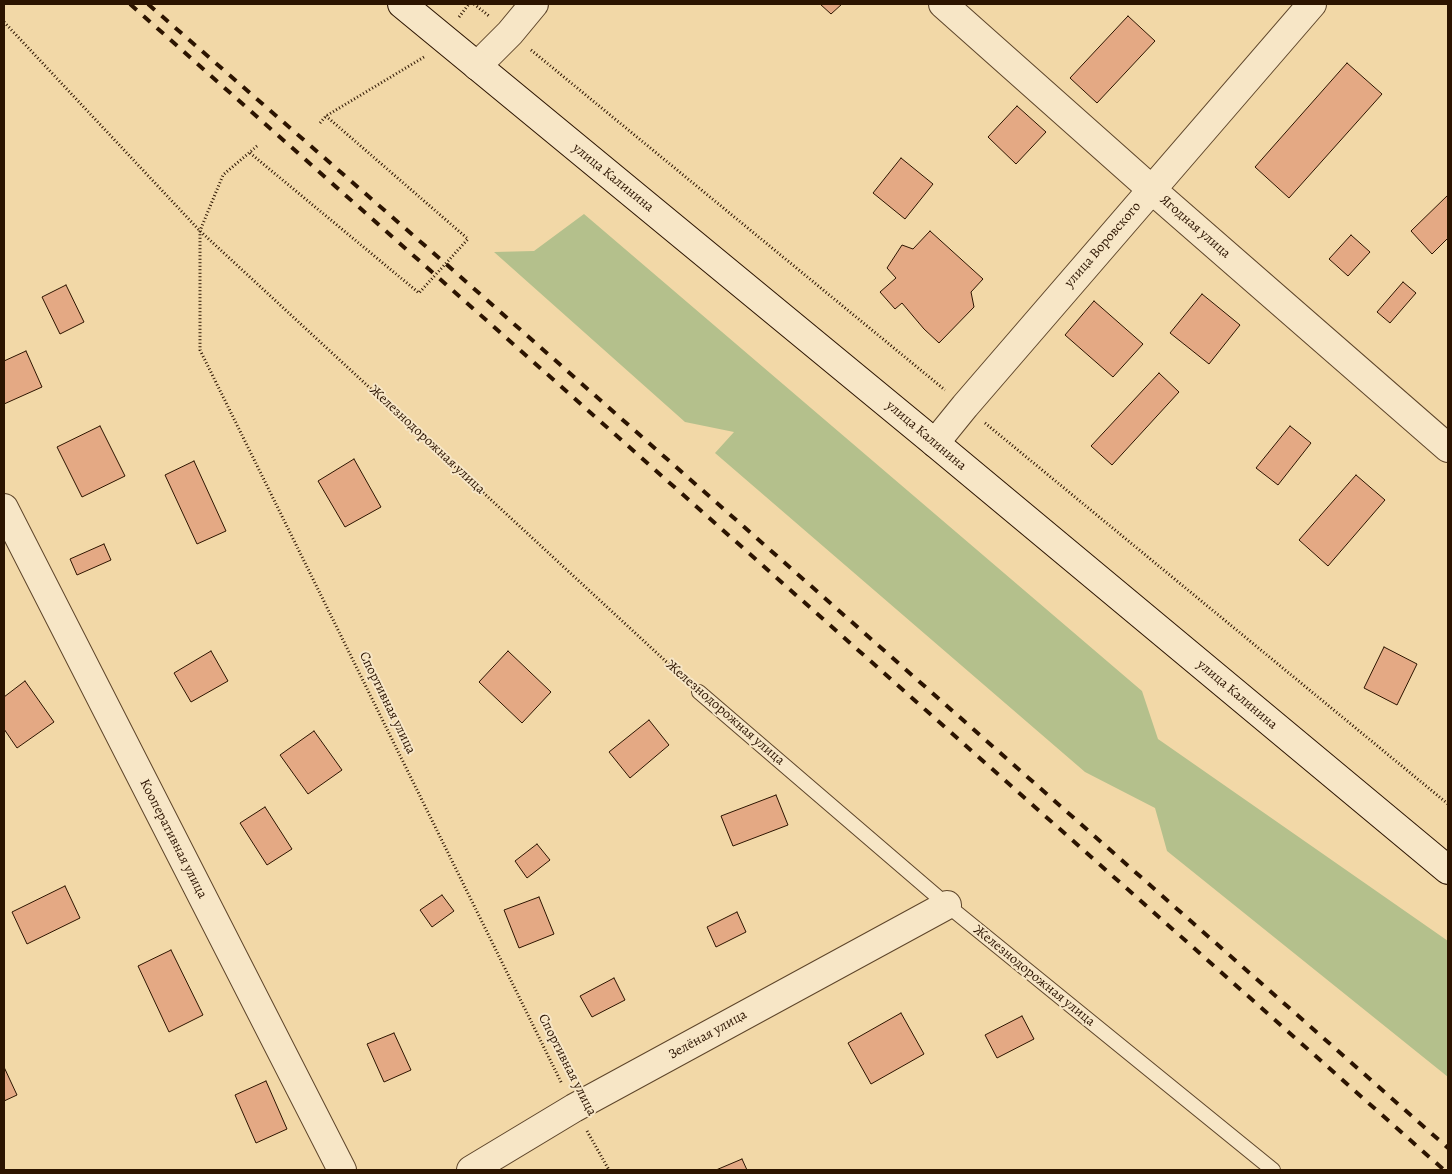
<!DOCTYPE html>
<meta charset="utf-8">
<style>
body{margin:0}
#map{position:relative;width:1452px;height:1174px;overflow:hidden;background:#f2d8a7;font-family:Alegreya,serif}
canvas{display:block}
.frame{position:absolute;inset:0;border:5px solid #2c1400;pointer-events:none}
</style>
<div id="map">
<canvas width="1452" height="1174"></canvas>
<div class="frame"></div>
</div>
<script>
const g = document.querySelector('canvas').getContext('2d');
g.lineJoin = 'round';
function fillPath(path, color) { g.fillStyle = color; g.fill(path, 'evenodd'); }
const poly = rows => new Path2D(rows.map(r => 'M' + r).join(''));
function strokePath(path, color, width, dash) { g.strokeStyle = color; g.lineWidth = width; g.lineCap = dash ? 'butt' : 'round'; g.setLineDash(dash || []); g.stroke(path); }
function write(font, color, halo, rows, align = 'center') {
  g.font = font + ' Alegreya,serif'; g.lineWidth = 4; g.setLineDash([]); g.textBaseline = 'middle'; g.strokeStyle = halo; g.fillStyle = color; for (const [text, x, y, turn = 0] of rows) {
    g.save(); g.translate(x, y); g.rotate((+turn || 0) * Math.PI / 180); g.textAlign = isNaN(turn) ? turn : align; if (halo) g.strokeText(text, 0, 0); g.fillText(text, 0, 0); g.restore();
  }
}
fillPath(poly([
 [584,214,1142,691,1158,739,1448,941,1448,1077,1167,851,1155,808,1085,772,715,453,734,432,685,422,494,252,534,251]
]), '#b4c08c');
const building = poly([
 [820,4,842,4,831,14,820,4],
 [1128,16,1155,41,1097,103,1070,78,1128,16],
 [1347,63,1382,94,1289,198,1255,167,1347,63],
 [1017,106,1046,132,1016,164,988,137,1017,106],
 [901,158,933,184,905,219,873,193,901,158],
 [1448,195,1448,238,1432,254,1411,231,1448,195],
 [930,231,983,279,971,292,974,307,939,343,924,329,902,303,895,309,880,292,896,278,887,268,902,245,913,249,930,231],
 [1351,235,1370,252,1348,276,1329,259,1351,235],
 [1403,282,1416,293,1390,323,1377,312,1403,282],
 [66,285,84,322,60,334,42,297,66,285],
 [1202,294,1240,325,1209,364,1170,333,1202,294],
 [1094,301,1143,344,1113,377,1065,335,1094,301],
 [26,351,42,387,4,404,4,361,26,351],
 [1159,373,1179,392,1112,465,1091,446,1159,373],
 [100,426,125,476,82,497,57,447,100,426],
 [1290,426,1311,443,1278,485,1256,468,1290,426],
 [354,459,381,507,345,527,318,481,354,459],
 [194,461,226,531,197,544,165,475,194,461],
 [1356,475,1385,500,1328,566,1299,540,1356,475],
 [104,544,111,560,77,575,70,559,104,544],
 [1384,647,1417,664,1397,705,1364,688,1384,647],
 [211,651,228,681,191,702,174,673,211,651],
 [508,651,551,692,522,723,479,682,508,651],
 [25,681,54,722,17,748,4,729,4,697,25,681],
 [649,720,669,745,630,778,609,752,649,720],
 [314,731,342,770,308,794,280,755,314,731],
 [776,795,788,825,733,846,721,816,776,795],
 [265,807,292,849,267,865,240,823,265,807],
 [537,844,550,860,527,878,515,861,537,844],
 [65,886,80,918,27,944,12,912,65,886],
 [442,895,454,911,432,927,420,910,442,895],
 [539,897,554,934,519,948,504,910,539,897],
 [737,912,746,932,716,947,707,927,737,912],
 [171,950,203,1015,169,1032,138,966,171,950],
 [614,978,625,1000,592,1017,580,996,614,978],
 [901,1013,924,1054,871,1084,848,1043,901,1013],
 [1022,1016,1034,1039,997,1058,985,1035,1022,1016],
 [394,1033,411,1070,384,1082,367,1044,394,1033],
 [4,1067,17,1095,4,1101,4,1067],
 [266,1081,287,1129,256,1143,235,1095,266,1081],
 [742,1159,747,1170,716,1170,742,1159]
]);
fillPath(building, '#e4a984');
strokePath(building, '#2c1400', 1);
const service = poly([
 [699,692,947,905,1273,1170]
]);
const minor = poly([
 [943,4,1151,189,1448,448],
 [477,66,510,33,534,4],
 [935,443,965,406,1312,4],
 [4,508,342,1170],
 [471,1170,574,1108,947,905]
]);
const secondary = poly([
 [402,4,935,443,1448,870]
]);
strokePath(service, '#5e452a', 16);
strokePath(minor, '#5e452a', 30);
strokePath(secondary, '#2c1400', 30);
strokePath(poly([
 [474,4,489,16],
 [459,17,469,4],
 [4,22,200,231,686,680],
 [531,50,945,390],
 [320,123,326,116,424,57],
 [257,146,223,175,200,231,200,350,562,1084],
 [250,153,419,293,468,239,326,116],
 [985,423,1448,804],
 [587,1131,609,1170]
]), '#2c1400', 3, [1, 2.5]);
strokePath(service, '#f7e6c6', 14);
strokePath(minor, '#f7e6c6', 28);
strokePath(secondary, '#f7e6c6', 28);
strokePath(poly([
 [130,4,1444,1170],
 [148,4,446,264,1448,1148]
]), '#2c1400', 4, [9, 9]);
write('14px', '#2c1400', '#f7e6c6', [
 ["улица Калинина",613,178,39],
 ["Ягодная улица",1195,227,41],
 ["улица Воровского",1103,245,-49],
 ["улица Калинина",926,436,40],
 ["Железнодорожная улица",427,440,43],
 ["улица Калинина",1237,695,40],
 ["Спортивная улица",387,703,64],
 ["Железнодорожная улица",725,713,41],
 ["Кооперативная улица",173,839,63],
 ["Железнодорожная улица",1034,976,39],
 ["Зелёная улица",708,1035,-29],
 ["Спортивная улица",567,1065,63]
]);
</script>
